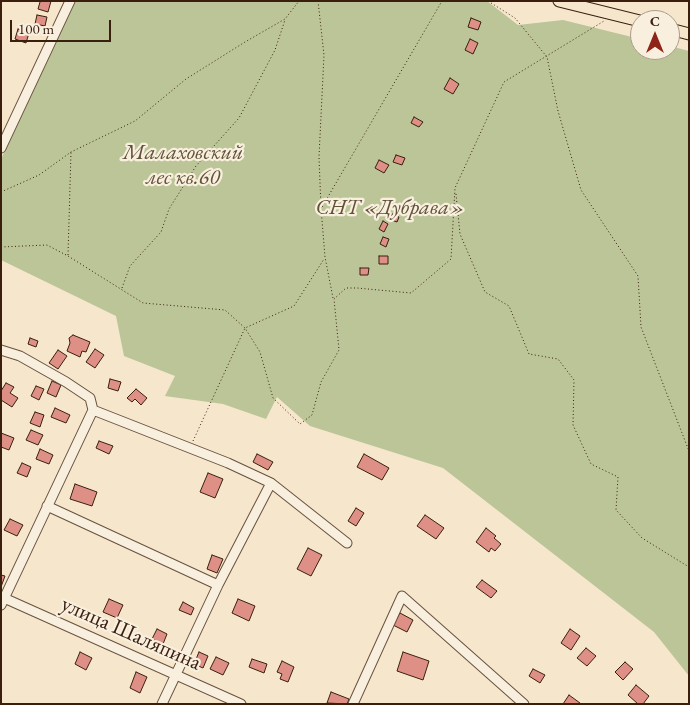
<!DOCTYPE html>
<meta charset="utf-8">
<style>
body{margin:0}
#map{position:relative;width:690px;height:705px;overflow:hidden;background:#f5e6cc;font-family:"EB Garamond",serif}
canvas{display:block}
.frame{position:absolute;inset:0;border:2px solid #3a1f0f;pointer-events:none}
.north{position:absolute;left:630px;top:10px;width:50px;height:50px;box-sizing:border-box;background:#f8efde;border:1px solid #ac9c8b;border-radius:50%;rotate:0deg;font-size:14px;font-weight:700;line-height:20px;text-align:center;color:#3a1f0f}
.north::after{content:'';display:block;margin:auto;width:18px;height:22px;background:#8f2418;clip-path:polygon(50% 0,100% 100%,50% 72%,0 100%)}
.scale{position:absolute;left:10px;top:20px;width:101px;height:22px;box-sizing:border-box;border:2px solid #3a1f0f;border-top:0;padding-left:6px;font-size:15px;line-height:18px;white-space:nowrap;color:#3a1f0f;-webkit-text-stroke:4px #f8efde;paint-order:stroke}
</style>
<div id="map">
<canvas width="690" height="705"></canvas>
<div class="frame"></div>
<div class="north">С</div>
<div class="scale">100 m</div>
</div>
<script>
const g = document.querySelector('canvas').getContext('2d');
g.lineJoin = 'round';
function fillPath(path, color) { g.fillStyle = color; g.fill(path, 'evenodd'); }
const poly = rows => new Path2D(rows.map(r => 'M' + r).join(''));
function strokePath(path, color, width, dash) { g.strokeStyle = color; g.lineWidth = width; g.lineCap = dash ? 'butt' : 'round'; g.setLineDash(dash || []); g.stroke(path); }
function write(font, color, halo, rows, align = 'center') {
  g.font = font + ' "EB Garamond",serif'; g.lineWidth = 4.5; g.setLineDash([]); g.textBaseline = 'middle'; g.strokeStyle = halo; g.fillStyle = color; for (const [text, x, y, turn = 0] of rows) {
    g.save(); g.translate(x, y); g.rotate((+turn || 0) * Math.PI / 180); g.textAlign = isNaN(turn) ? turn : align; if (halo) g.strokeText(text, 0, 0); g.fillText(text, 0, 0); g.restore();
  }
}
fillPath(poly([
 [75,1,487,1,518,25,563,20,640,39,640,50,670,50,670,46,689,51,689,676,654,632,443,468,310,426,277,397,266,419,223,404,165,396,175,376,124,356,116,316,1,260,1,159]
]), '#bbc598');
const building = poly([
 [39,1,51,1,48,12,38,9,40,2,39,1],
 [37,15,47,17,45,26,35,24,37,15],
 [471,18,481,22,478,30,468,27,471,18],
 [18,29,29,33,26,43,15,39,18,29],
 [470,39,478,43,473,54,465,50,470,39],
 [450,78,459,84,453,94,444,89,450,78],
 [414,117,423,122,419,127,411,123,414,117],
 [396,155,405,158,402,165,393,162,396,155],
 [379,160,389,165,384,173,375,168,379,160],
 [385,199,393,203,391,208,382,205,385,199],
 [392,214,399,217,397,222,389,219,392,214],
 [383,221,388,224,384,232,379,229,383,221],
 [383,237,389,239,386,247,380,244,383,237],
 [379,256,388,256,388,264,379,264,379,256],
 [360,268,369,268,368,275,360,275,360,268],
 [73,335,90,342,86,352,82,351,80,357,67,351,70,343,69,338,73,335],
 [30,338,38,341,36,347,28,344,30,338],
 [95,349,104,355,95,368,86,362,95,349],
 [58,350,67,356,58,369,49,363,58,350],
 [110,379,121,382,118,391,108,388,110,379],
 [52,381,61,385,56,397,47,393,52,381],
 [6,383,14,387,10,393,18,398,12,407,1,400,1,391,6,383],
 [36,386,44,389,39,400,31,396,36,386],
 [136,389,147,398,141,405,135,399,132,402,127,398,136,389],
 [55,408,70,415,66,423,51,417,55,408],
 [35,412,44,415,40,427,30,423,35,412],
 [31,430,43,435,38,445,26,440,31,430],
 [1,433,14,438,9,450,1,447,1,433],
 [99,441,113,446,109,454,96,448,99,441],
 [40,449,53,455,49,464,36,459,40,449],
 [257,454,273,462,268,470,253,462,257,454],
 [364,454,389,468,382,480,357,467,364,454],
 [22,463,31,467,27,477,17,473,22,463],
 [208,473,223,479,215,498,200,492,208,473],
 [75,484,97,492,92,506,70,499,75,484],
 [356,508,364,513,356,526,348,521,356,508],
 [425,515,444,528,436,539,417,526,425,515],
 [10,519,23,525,17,536,4,530,10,519],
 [486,528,496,536,494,538,501,544,495,551,491,548,489,552,476,542,486,528],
 [308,548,322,555,311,576,297,569,308,548],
 [212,555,223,559,217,573,207,569,212,555],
 [1,575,5,576,1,587,1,575],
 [482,580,497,591,491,598,476,587,482,580],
 [109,599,123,605,117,618,103,612,109,599],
 [238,599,255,606,249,621,232,613,238,599],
 [183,602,194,608,191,615,179,610,183,602],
 [400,613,413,620,407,632,393,625,400,613],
 [157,629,167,634,163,644,152,639,157,629],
 [570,629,580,636,571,650,561,643,570,629],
 [586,648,596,656,587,666,577,658,586,648],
 [80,652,92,658,86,670,75,664,80,652],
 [199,652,208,656,203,668,194,664,199,652],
 [403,652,429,661,423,680,397,671,403,652],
 [216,657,229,663,223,675,210,669,216,657],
 [252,659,267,664,264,673,249,667,252,659],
 [282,661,294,667,288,682,280,679,282,674,277,672,282,661],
 [625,662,633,669,623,680,615,672,625,662],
 [533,669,545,675,540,683,529,676,533,669],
 [136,672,147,677,140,693,130,688,136,672],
 [636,685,649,696,643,704,638,704,628,695,636,685],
 [331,692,349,699,347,704,327,703,331,692],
 [569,695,580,703,579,704,563,704,569,695]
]);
fillPath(building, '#de9086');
strokePath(building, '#3a1f0f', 1);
const minor = poly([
 [1,148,70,1],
 [1,350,20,356,66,382,90,398,93,410,228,463,271,483,347,543],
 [47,506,218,585],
 [4,598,241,704],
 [1,605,93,410],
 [162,704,218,585,271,483],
 [353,704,402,596,524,704]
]);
const major = poly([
 [559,1,640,21],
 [670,29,689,34]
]);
strokePath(minor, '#69513e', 11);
strokePath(major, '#3a1f0f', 13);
strokePath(poly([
 [318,1,324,55,319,157,321,208,325,257,333,298],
 [488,1,515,18,547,57,558,111,581,190,638,276,641,327,689,451],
 [1,192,39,175,71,152,135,121,186,79,245,42,285,19,299,1],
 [456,194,460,234,485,292,509,306,529,354,558,359,574,380,573,425,591,464,618,477,616,510,642,538,689,567],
 [322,207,442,1],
 [1,247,47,245,68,256,143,303,225,310,245,328,260,352,273,398,300,424,312,415,321,382,339,350,334,299,346,288,357,288,411,293,451,259,455,188,504,82,604,21],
 [68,255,71,152],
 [122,288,130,266,161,232,169,209,196,166,239,118,275,50,285,20],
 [193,441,245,328,294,306,324,259]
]), '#3a1f0f', 1, [1, 2.5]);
strokePath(minor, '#f8efde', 9);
strokePath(major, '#f5e6cc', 11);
write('italic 22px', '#615138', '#f8efde', [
 ["Малаховский",183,153],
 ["лес кв.60",183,178],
 ["СНТ «Дубрава»",390,208]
]);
write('22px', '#3a1f0f', '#f8efde', [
 ["улица Шаляпина",131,634,24]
]);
</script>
